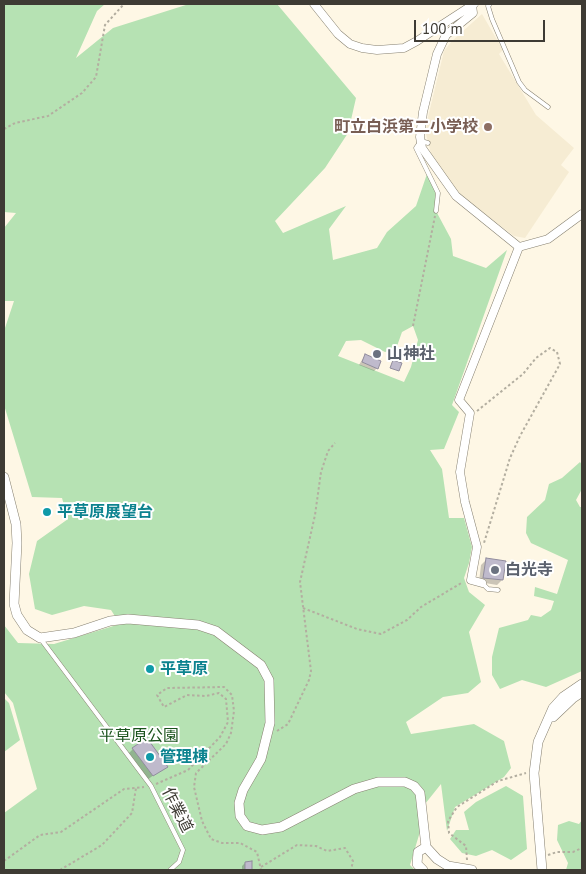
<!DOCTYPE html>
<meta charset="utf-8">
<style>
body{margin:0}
#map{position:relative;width:586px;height:874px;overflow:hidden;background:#fef7e5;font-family:"PT Sans",sans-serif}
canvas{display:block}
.frame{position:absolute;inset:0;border:5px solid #3e3b34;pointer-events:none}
.scale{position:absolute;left:414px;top:20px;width:131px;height:22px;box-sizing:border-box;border:2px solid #3e3b34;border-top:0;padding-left:6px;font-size:15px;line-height:18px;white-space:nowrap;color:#3e3b34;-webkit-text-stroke:4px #fff;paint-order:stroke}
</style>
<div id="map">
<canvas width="586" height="874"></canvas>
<div class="frame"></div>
<div class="scale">100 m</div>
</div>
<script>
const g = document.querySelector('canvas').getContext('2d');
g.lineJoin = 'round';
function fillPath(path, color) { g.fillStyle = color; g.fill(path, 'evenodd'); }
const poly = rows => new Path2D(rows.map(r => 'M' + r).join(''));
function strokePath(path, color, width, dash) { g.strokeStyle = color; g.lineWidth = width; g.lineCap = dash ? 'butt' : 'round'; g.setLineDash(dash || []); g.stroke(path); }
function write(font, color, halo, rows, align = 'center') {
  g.font = font + ' "PT Sans","Noto Sans JP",sans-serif'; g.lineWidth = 4; g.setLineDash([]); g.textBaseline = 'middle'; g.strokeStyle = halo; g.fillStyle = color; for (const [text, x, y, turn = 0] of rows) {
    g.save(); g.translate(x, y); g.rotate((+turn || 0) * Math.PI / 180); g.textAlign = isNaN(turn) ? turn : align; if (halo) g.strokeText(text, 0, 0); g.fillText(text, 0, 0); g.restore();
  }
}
fillPath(poly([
 [482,14,503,50,499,54,536,115,574,148,561,165,569,172,525,238,514,236,462,197,432,158,426,134,427,121,444,51,452,41]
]), '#f6ecd3');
fillPath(poly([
 [4,4,105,4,97,11,76,58,113,28,189,4,277,4,356,98,348,133,325,168,275,221,283,233,346,206,329,229,333,260,377,248,387,232,416,206,428,171,435,184,436,211,451,239,453,256,486,268,507,250,452,405,459,412,444,449,430,450,442,469,449,518,464,518,472,547,469,563,464,578,469,592,485,605,469,632,481,682,468,693,443,697,406,722,411,734,474,724,504,741,511,768,504,777,455,807,447,831,441,784,421,809,422,825,410,865,415,870,4,870,4,813,37,789,13,703,4,692,4,625,18,643,54,644,120,624,111,610,84,606,52,615,35,609,29,574,37,541,68,519,62,498,32,497,4,405,4,331,14,301,4,301,4,228,16,213,4,212],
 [413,326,418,340,411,367,404,382,338,356,346,341,361,340,385,352,396,349,402,332],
 [580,462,582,465,582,489,576,500,580,507,582,507,582,671,546,687,522,680,500,689,492,675,492,657,499,628,528,620,531,615,541,617,551,610,554,601,534,596,535,587,557,594,568,560,531,543,526,533,527,517,545,500,549,484,562,478],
 [4,698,9,703,20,740,4,752],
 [506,786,523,796,527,849,511,860,492,850,476,856,462,853,450,839,456,830,469,830,464,812,476,802],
 [582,820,582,870,566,870,568,863,557,840,558,825,569,821,579,824]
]), '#b6e2b3');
fillPath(poly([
 [365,355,377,368,374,371,359,365],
 [486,560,502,580,497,585,479,582,481,565],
 [133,749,166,766,147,780,128,754],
 [245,863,250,863,251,870,242,870,242,866]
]), '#0003');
const building = poly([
 [365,354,381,361,378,369,362,362,365,354],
 [393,360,402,363,399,371,390,368,393,360],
 [486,558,506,561,503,580,483,578,486,558],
 [147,738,168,767,153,776,132,748,147,738],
 [252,861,252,870,245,870,245,862,252,861]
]);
fillPath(building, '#bfbacc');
strokePath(building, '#918c9d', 1);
const service = poly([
 [490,4,488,6,492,19,519,82,525,90,548,107],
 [428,143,421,141,416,148,438,193,436,211],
 [482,583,488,589,498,590],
 [40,638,151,786,183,850,179,862,170,870]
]);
const minor = poly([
 [314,4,338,34,350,44,362,48,377,50,404,48,417,41,474,4],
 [472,5,473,13,446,35,437,54,423,112,420,137,422,148,456,196,519,247,548,239,582,214],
 [482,583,471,580,477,547,465,502,460,472,470,413,459,400,519,247]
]);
const tertiary = poly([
 [4,477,16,524,17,543,14,604,17,615,27,630,40,638,74,633,110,621,128,619,198,625,216,631,261,665,269,680,270,723,261,759,243,790,239,803,240,816,247,826,262,830,281,827,354,789,378,782,405,782,414,786,420,793,426,847,437,859,448,866,472,870],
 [553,717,573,698,582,692],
 [423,870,417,864,418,852,426,847],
 [542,870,534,773,538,742,553,708,563,697,582,684]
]);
strokePath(service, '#878171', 5);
strokePath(minor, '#878171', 9);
strokePath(tertiary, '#878171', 10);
strokePath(poly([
 [4,129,15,123,48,116,82,93,96,77,105,25,124,4],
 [413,326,435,216],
 [477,411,523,374,536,358,550,348,557,352,560,364,520,436,510,458,484,543],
 [303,608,357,629,381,634,407,620,421,607,463,582],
 [277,731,288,724,309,680,311,671,300,582,315,515,321,472,328,451,335,443],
 [156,784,188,770,220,737,228,722,226,699,219,693,206,696,187,695,164,707,157,695,167,688,224,687,232,695,234,711,231,733,226,744,196,773,194,787,202,821,211,839,222,843,240,843,257,852,261,870],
 [548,855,557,852,573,852,582,848],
 [467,860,466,846,449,833,448,821,457,807,498,781,526,773],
 [4,861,40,835,61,832,124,789,144,787],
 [261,867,297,845,316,846,327,851,345,848,353,861,351,870],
 [60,870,102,845,132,813,136,788]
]), '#b3aea0', 2, [2.5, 2.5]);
strokePath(service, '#fff', 4);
strokePath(minor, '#fff', 8);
strokePath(tertiary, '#fff', 9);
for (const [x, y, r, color] of [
 [488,127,5,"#8d6e63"],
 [377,354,5,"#6b7280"],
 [47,512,5,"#0f9aa8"],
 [495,570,5,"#6b7280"],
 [150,669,5,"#0f9aa8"],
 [150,757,5,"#0f9aa8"]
]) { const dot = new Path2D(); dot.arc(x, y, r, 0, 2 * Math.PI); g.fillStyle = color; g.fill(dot); strokePath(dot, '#fff', 2); }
write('bold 16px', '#785e54', '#fff', [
 ["町立白浜第二小学校",478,127]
], 'right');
write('bold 16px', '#5b616d', '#fff', [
 ["山神社",387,354],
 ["白光寺",505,570]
], 'left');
write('bold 16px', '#0d838f', '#fff', [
 ["平草原展望台",57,512],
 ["平草原",160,669],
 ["管理棟",160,757]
], 'left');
write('16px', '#1a531c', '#fff', [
 ["平草原公園",139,736]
]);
write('16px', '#3e3b34', '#fff', [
 ["作業道",177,810,63]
]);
</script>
